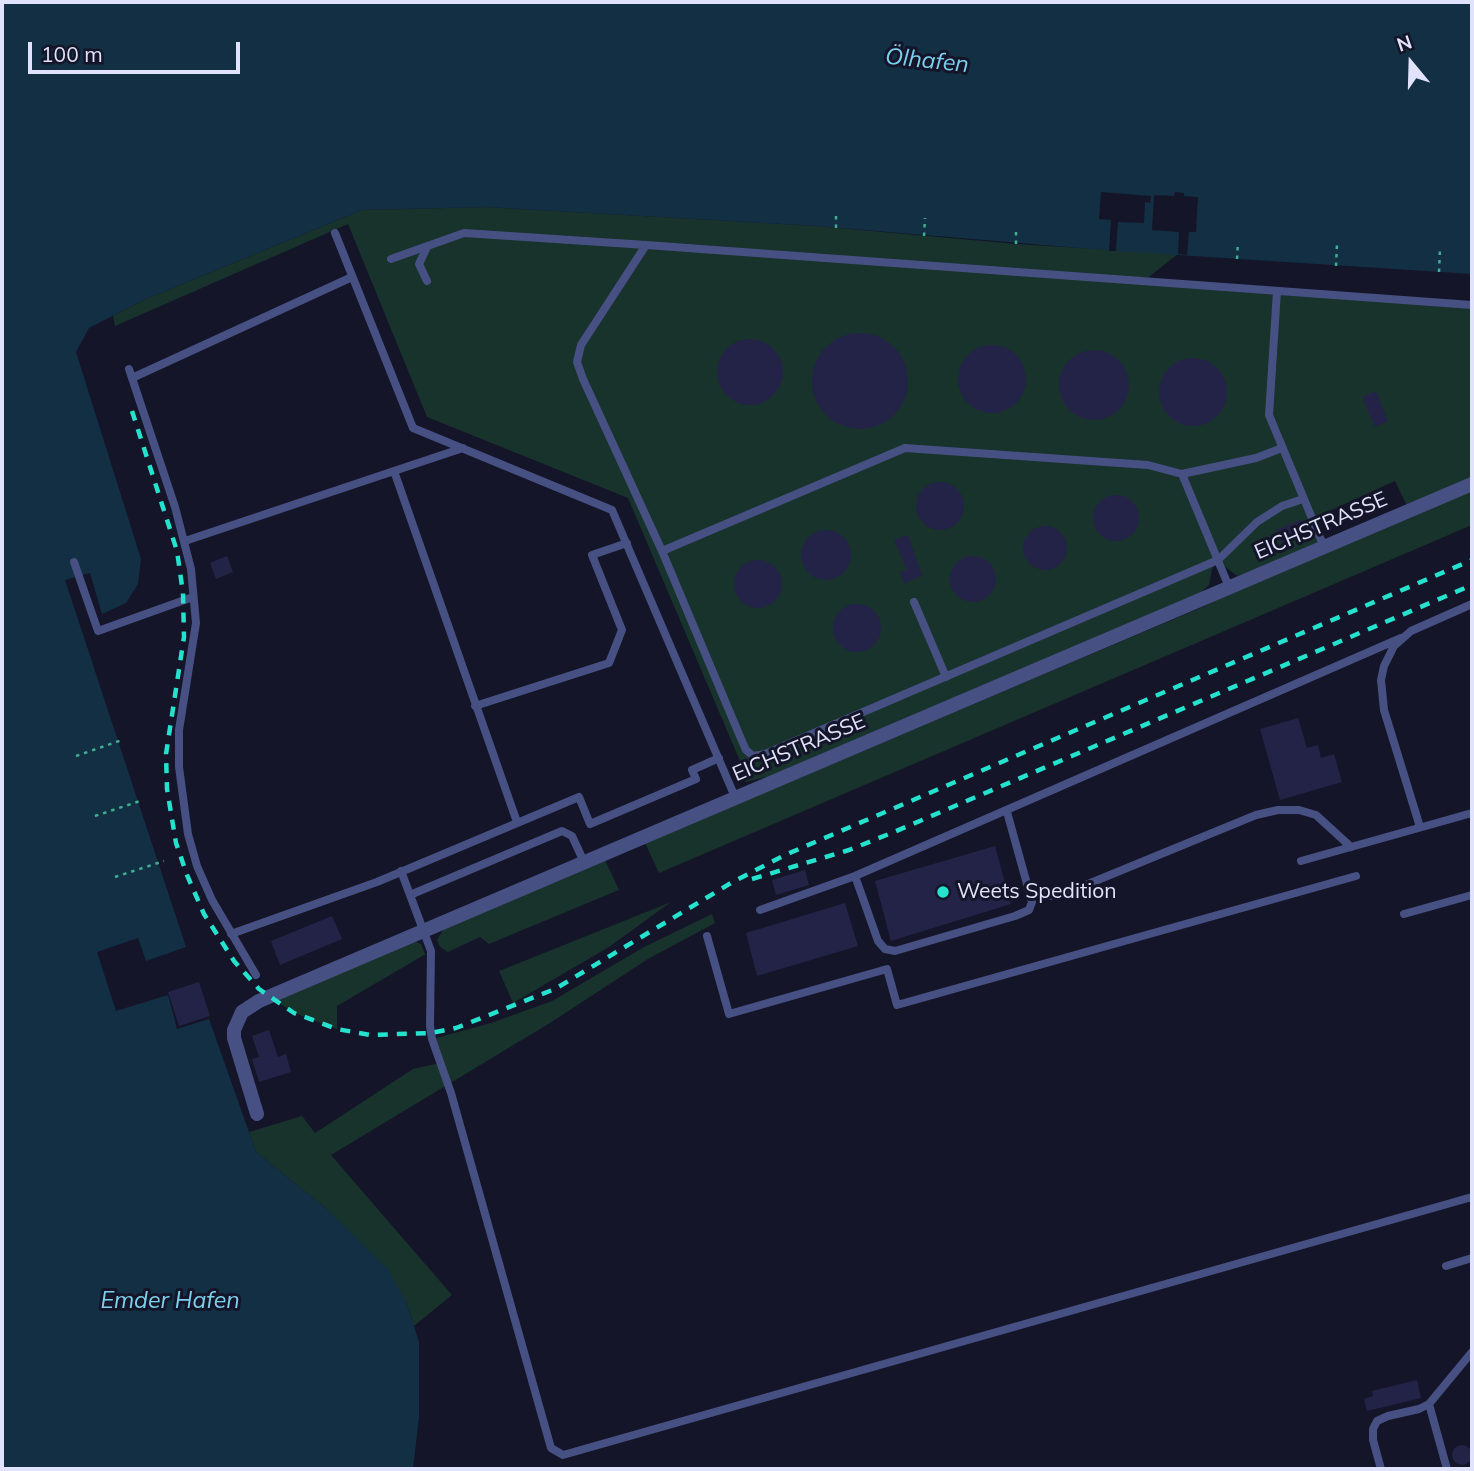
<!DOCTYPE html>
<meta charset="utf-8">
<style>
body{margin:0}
#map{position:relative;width:1474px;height:1471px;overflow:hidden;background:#141529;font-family:Mulish,sans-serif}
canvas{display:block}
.frame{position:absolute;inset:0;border:4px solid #e0e3fb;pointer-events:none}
.north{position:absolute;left:1376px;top:28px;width:70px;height:70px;-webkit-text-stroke:5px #141529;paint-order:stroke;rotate:341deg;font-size:19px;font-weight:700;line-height:28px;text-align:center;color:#e0e3fb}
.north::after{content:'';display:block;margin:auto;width:24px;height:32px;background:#e0e3fb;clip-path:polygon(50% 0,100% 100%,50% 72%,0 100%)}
.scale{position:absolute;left:28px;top:42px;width:212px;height:32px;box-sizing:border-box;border:4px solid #e0e3fb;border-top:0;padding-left:9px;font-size:21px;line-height:24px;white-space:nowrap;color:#e0e3fb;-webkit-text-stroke:5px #141529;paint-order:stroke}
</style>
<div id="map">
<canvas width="1474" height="1471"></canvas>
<div class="frame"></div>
<div class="north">N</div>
<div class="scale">100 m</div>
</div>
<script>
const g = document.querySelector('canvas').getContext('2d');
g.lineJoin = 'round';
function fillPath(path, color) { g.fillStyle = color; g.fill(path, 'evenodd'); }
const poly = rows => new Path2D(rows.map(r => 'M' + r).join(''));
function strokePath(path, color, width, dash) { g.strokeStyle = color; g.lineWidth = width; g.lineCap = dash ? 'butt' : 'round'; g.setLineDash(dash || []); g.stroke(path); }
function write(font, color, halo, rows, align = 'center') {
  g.font = font + ' Mulish,sans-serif'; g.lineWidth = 6; g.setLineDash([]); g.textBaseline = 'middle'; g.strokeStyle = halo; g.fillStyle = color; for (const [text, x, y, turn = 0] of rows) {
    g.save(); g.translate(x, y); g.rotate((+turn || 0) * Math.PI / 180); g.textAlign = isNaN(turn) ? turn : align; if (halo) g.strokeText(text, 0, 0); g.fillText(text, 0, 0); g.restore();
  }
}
fillPath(poly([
 [486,207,817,226,1016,244,1178,254,1145,280,1472,305,1472,525,659,873,645,843,1205,606,1317,549,1237,576,1218,561,1212,569,1209,585,1200,593,770,776,746,782,738,778,731,766,740,761,628,498,427,417,348,224,115,326,113,316,146,299,362,210],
 [1395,481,1409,510,1324,547,1312,519],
 [605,860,619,890,489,944,480,937,448,952,440,947,437,940,443,930],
 [671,902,609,947,513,1003,499,971],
 [712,914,715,923,648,959,550,1023,331,1155,452,1295,414,1326,406,1301,328,1210,256,1152,249,1132,302,1116,315,1133,413,1069,440,1063,432,1039,491,1023,552,1001,644,947],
 [414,941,421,944,425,954,431,951,337,1006,337,1029,294,1013,269,996]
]), '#18322c');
fillPath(poly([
 [2,2,1472,2,1472,274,1116,251,817,226,486,207,362,210,146,299,89,328,76,352,141,559,138,584,126,603,102,614,90,573,65,580,186,947,146,961,138,938,97,952,116,1011,168,995,177,1029,209,1019,256,1152,328,1210,387,1268,406,1301,419,1342,419,1417,413,1469,2,1469]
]), '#132f44');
fillPath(poly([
 [1101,192,1151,196,1150,203,1145,202,1144,223,1118,222,1116,251,1109,251,1111,220,1099,219],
 [1175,192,1184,193,1184,196,1198,197,1196,232,1189,232,1187,255,1178,254,1179,232,1152,230,1154,195,1174,196]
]), '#141529');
fillPath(poly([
 '812 381a48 48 0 1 1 96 0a48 48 0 1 1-96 0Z',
 '717 372a33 33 0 1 1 66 0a33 33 0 1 1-66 0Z',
 '958 379a34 34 0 1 1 68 0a34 34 0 1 1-68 0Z',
 '1059 385a35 35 0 1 1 70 0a35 35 0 1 1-70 0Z',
 '1159 392a34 34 0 1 1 68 0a34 34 0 1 1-68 0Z',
 [1376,391,1388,421,1375,427,1362,397],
 '916 506a24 24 0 1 1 48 0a24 24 0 1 1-48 0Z',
 '1093 518a23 23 0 1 1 46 0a23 23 0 1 1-46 0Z',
 [1302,519,1308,533,1282,544,1276,530],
 '1023 548a22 22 0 1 1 44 0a22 22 0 1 1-44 0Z',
 '801 555a25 25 0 1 1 50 0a25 25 0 1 1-50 0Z',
 [908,535,922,576,904,583,900,572,907,570,894,540],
 [227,556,233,572,216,579,210,563],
 '950 579a23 23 0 1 1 46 0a23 23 0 1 1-46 0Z',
 '734 584a24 24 0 1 1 48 0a24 24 0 1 1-48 0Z',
 '833 628a24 24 0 1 1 48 0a24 24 0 1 1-48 0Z',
 [1298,718,1307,748,1318,745,1321,758,1334,754,1342,782,1280,800,1260,729],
 [995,846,1011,904,891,941,875,881],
 [805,870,809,885,776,895,772,880],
 [845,903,858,946,757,976,746,933],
 [332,916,342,939,280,965,271,941],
 [199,982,210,1016,179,1026,168,992],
 [269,1030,278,1057,286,1054,291,1072,259,1082,252,1059,259,1057,252,1036],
 [1417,1380,1421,1398,1367,1411,1364,1399,1373,1396,1372,1391],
 '1452 1455a10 10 0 1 1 20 0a10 10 0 1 1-20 0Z'
]), '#232347');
strokePath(poly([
 [836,228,836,212],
 [924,236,925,218],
 [1016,244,1016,227],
 [1237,259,1238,242],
 [1336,266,1337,244],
 [1439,272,1440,249],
 [76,756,122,740],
 [95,816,143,800],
 [115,877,164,861]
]), '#41ae91', 2.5, [3.5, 5]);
strokePath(poly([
 [335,233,413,428,612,510,735,797],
 [646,245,581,345,577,362,583,379,662,551,739,734,746,750,753,756,765,754,1218,560,1257,522,1282,506,1303,499],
 [391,259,464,233,646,245,1472,305],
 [427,281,419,264,427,247],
 [1277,291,1269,415,1324,547],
 [129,369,175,507,191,569,196,623,179,730,179,767,188,834,197,866,212,900,256,975],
 [132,378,352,277],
 [463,448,394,471,517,822],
 [185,541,394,471],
 [662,551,905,448,1148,465,1182,474],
 [74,562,98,631,193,597],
 [1229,587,1182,474,1256,458,1282,448],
 [914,602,946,677],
 [475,706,609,663,622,630,592,555,627,543],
 [1420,827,1384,710,1381,680,1384,666,1394,646,1411,631,1472,604],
 [1301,861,1472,813],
 [401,871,431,951,430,1026,432,1039,451,1093,551,1448,563,1455,1472,1197],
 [855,876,878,941,885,949,895,951,1015,916,1029,910,1032,902,1007,812],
 [1028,888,1039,895,1054,896,1071,891,1256,815,1278,810,1299,810,1316,815,1351,847],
 [410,895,562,831,572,836,584,862],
 [760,910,855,876,1401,638],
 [1404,914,1472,895],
 [231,934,377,882,579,797,590,824,696,779,692,770,719,758],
 [707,936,729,1014,887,969,897,1005,1356,876],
 [1446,1266,1472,1258],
 [1429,1404,1447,1469],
 [1381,1469,1373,1440,1373,1429,1377,1421,1388,1416,1419,1409,1429,1404,1472,1352]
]), '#465082', 8);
strokePath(poly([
 [257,1114,234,1038,234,1030,242,1012,259,1001,1472,484]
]), '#465082', 14);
strokePath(poly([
 [132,411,177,551,183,593,184,637,166,754,167,789,176,843,187,875,204,914,234,961,259,989,294,1013,337,1029,370,1035,431,1033,456,1028,555,989,731,883,785,855,1472,560],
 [752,879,849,850,894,832,1472,585]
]), '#25e2ce', 4.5, [10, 9]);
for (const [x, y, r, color] of [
 [943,892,7,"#25e2ce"]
]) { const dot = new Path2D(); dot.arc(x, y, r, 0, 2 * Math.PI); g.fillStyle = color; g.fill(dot); strokePath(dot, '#141529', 2.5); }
write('21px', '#e0e3fb', '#141529', [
 ["EICHSTRASSE",1321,526,-23],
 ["EICHSTRASSE",799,748,-23]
]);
write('21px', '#e0e3fb', '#141529', [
 ["Weets Spedition",957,892]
], 'left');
write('italic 23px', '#7cd0ee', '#141529', [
 ["Ölhafen",927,61,6],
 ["Emder Hafen",170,1301]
]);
</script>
